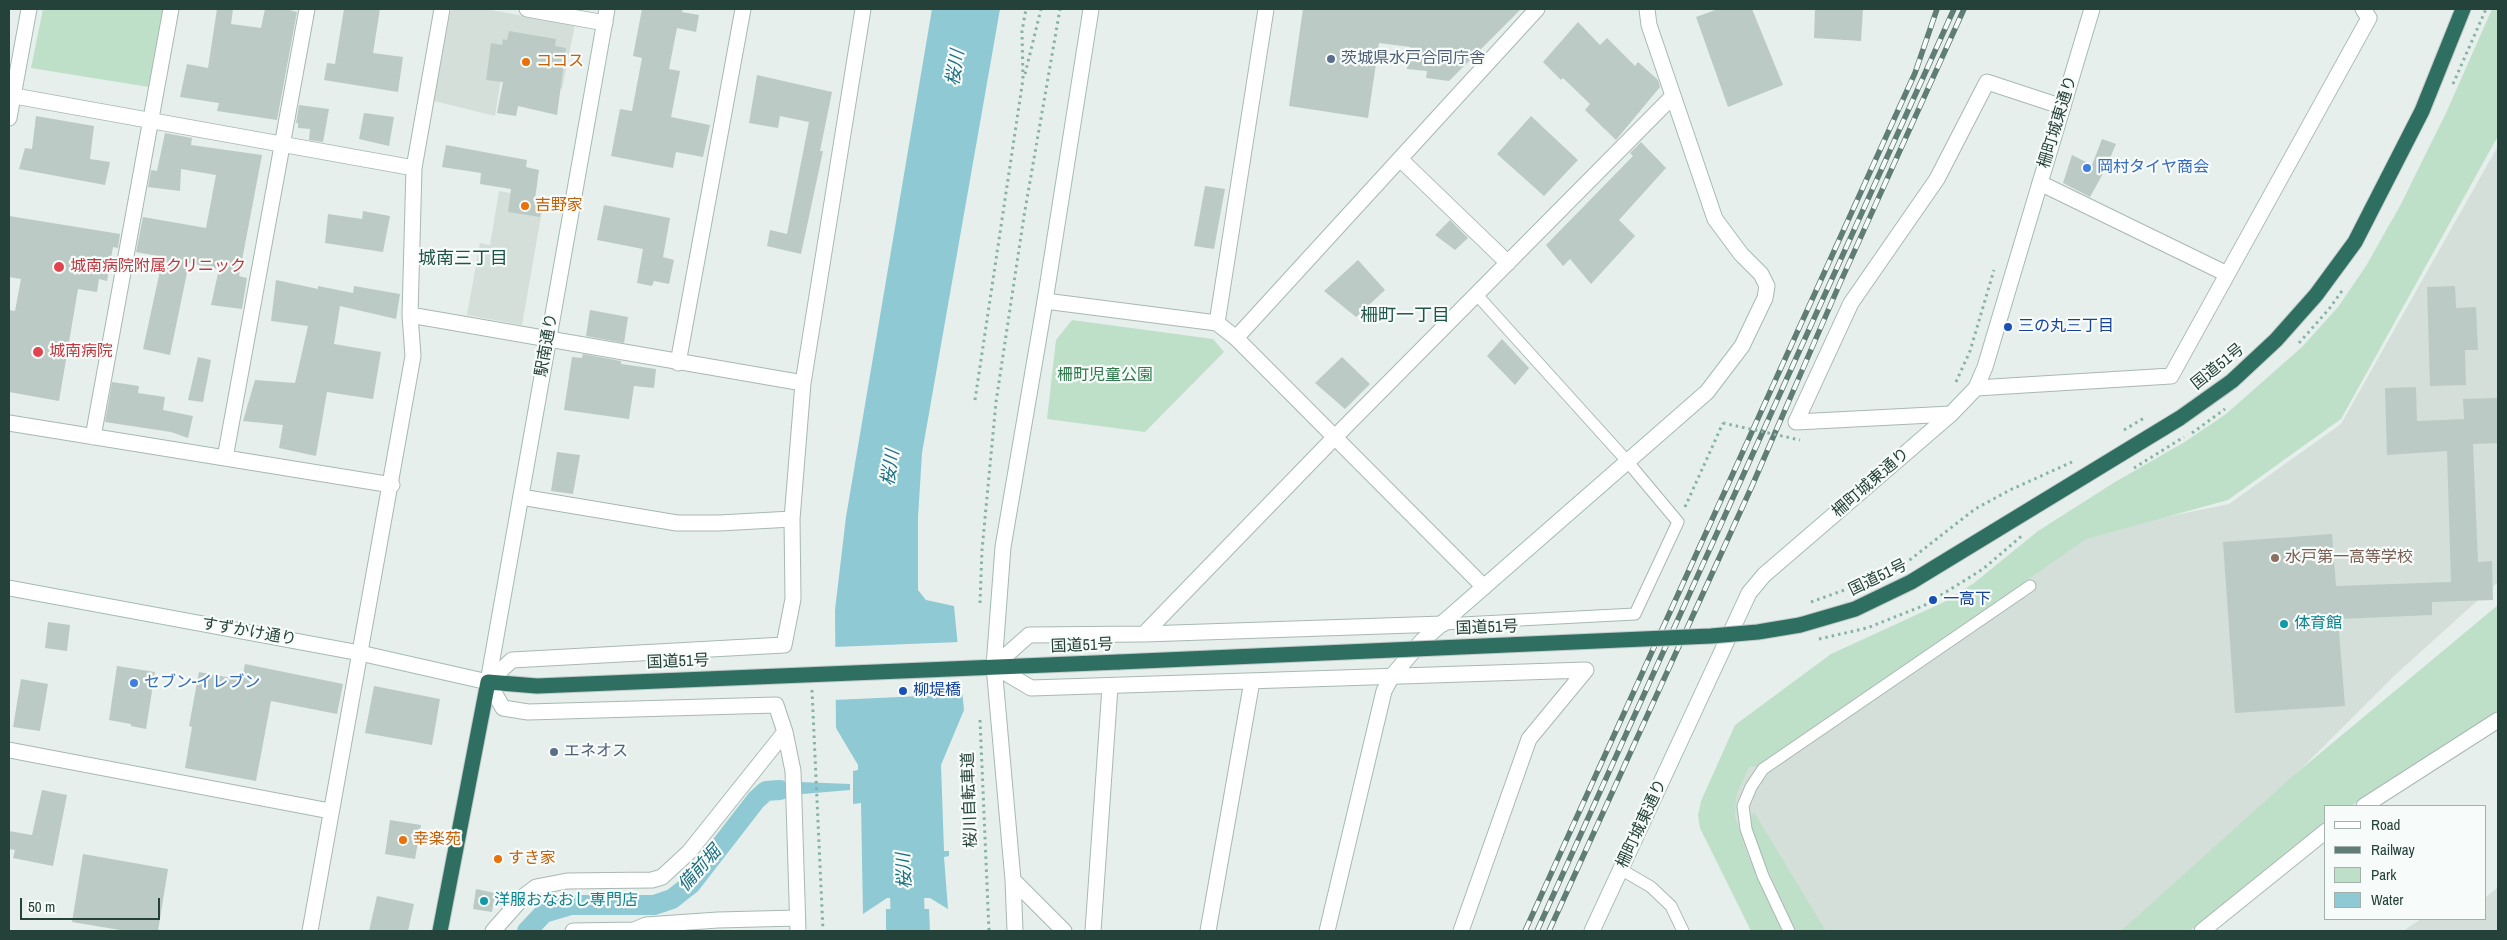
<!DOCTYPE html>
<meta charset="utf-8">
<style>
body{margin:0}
#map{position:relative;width:2507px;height:940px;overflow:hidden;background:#e6efeb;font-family:"Archivo Narrow",sans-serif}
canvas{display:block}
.frame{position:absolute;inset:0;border:10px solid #24423a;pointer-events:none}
.legend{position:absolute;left:2324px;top:805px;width:162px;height:115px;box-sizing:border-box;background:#f7fbf9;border:1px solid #a3b1ad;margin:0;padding:6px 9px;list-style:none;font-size:15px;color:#24423a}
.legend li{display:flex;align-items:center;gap:10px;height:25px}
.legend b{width:25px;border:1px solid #a3b1ad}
.scale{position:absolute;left:20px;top:898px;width:140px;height:22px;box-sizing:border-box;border:2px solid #24423a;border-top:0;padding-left:6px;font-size:15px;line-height:18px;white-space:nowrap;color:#24423a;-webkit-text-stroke:4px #f7fbf9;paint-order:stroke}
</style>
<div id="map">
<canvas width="2507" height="940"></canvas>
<div class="frame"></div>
<ul class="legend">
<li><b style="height:6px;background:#fff"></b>Road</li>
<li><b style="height:6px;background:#5f7d75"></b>Railway</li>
<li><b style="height:14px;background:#bfe0c8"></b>Park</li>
<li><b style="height:14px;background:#8ec9d4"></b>Water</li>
</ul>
<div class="scale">50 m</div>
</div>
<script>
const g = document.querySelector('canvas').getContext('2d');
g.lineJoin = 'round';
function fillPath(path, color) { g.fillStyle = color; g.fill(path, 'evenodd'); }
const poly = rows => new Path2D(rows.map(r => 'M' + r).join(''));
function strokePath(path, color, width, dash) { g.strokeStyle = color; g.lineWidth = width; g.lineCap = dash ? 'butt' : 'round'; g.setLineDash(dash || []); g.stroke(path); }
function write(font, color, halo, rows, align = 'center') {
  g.font = font + ' "Archivo Narrow","Noto Sans JP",sans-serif'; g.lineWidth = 4.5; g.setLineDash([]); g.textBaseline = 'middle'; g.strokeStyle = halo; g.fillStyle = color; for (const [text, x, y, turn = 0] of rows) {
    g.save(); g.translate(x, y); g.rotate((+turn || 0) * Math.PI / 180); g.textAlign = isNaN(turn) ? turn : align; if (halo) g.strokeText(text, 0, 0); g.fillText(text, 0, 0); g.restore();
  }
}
fillPath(poly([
 [453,9,485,9,575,25,562,89,501,79,495,116,434,101,450,13],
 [2498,146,2498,582,2395,675,2139,931,1778,931,1731,823,1731,800,1749,756,2088,533,2229,504,2341,424],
 [499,191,544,199,522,325,467,315,480,243,490,245],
 [2498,887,2498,931,2403,931,2421,919,2486,919,2486,897]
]), '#d4dfda');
fillPath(poly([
 [43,9,164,9,149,87,31,68],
 [2492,9,2498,9,2498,136,2341,419,2228,500,2086,539,1760,766,1749,767,1736,796,1735,816,1747,854,1782,931,1751,931,1700,828,1698,815,1701,801,1735,725,1831,654,1942,603,1974,583,2038,531,2115,482,2183,443,2226,414,2302,347,2338,307,2366,266,2401,204,2446,113],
 [1072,320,1213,339,1224,352,1145,432,1047,419,1056,340],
 [2498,605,2498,712,2351,806,2326,806,2326,822,2190,931,2121,931,2294,775],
 [1752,814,1755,814,1826,931,1795,931,1753,835,1750,822]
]), '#bfe0c8');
fillPath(poly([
 [932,9,1000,9,922,453,918,517,918,590,926,600,954,606,964,710,941,765,944,851,949,851,949,856,944,857,948,909,930,898,887,898,863,914,861,803,853,804,853,771,858,770,858,765,836,728,835,610,846,517],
 [800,782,850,784,850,790,768,797,760,805,752,795,766,785],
 [541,908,548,918,536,931,520,931],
 [886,909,929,909,930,931,886,931]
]), '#8ec9d4');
fillPath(poly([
 [960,642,965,694,834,700,833,647]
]), '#e6efeb');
strokePath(poly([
 [527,931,544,913,571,905,654,905,672,899,691,884,756,800,766,791,780,790]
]), '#8ec9d4', 20);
strokePath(poly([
 [906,852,908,931]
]), '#8ec9d4', 34);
fillPath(poly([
 [217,9,233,9,231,24,261,28,265,9,286,9,297,12,277,120,217,111,219,103,180,97,187,64,208,68],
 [344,9,380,9,373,53,403,57,398,92,324,80,327,63,335,64],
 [642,9,683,9,682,12,699,15,696,32,677,28,669,69,680,71,671,117,710,125,703,157,676,152,673,168,611,156,620,109,632,111,642,58,633,56],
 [1303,9,1521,9,1449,81,1426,78,1427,71,1407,69,1410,47,1379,43,1368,118,1289,106],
 [1718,9,1752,9,1783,85,1728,107,1696,17],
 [1815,9,1863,9,1861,41,1814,38],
 [1578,22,1600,45,1607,38,1635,66,1638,62,1658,80,1660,87,1616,140,1585,110,1590,104,1563,78,1561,80,1543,62],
 [509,31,556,39,555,46,566,48,557,115,518,106,516,116,497,113,503,82,486,80,491,43,502,45,503,39,507,40],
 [757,75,832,92,820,151,823,151,801,254,767,246,770,230,787,234,809,122,780,116,778,128,749,123],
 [299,105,329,109,323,142,309,140,310,129,298,128,298,123,296,123],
 [364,113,394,117,389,146,359,139],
 [36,116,94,126,90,159,110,162,105,185,19,169,25,148,32,149],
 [1531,116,1578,160,1544,196,1497,154],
 [165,133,192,138,191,145,262,155,239,276,247,278,242,309,211,305,219,269,189,263,170,355,143,349,163,257,136,252,143,217,206,228,216,175,181,169,180,191,148,187,151,170,157,171],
 [2102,139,2116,144,2105,170,2090,197,2063,183,2072,155,2092,165],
 [1641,142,1666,168,1619,220,1635,236,1591,284,1570,259,1563,266,1546,245,1633,156,1630,153],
 [446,145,527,160,526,167,539,170,535,199,542,200,540,217,508,212,511,189,480,184,481,173,442,167],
 [1205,186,1225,189,1214,249,1194,246],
 [604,205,670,218,663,257,674,260,669,284,654,281,652,286,637,283,643,249,597,240],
 [363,211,390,216,383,252,325,243,328,214,362,219],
 [9,216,120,234,118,248,113,247,107,281,99,279,97,292,78,289,59,401,9,392,9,310,15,311,21,279,9,277],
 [1450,220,1468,238,1455,250,1435,235],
 [1358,260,1385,290,1356,317,1324,291],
 [276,280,318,289,318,286,353,293,354,286,400,294,396,319,340,306,334,344,381,352,373,399,327,392,316,456,279,448,283,425,243,421,255,380,295,383,308,326,271,321],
 [2455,286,2456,308,2476,307,2478,350,2465,350,2466,385,2430,386,2427,287],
 [590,310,628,317,624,343,586,336],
 [1502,339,1529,368,1515,385,1487,356],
 [583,354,621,361,621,364,656,369,654,388,634,386,629,419,564,410,572,357,582,358],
 [198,357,211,360,203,402,188,400],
 [1342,357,1370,384,1345,409,1315,383],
 [112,382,139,386,138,393,165,397,163,410,193,416,188,438,171,432,105,422],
 [2416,387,2417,421,2464,419,2463,399,2498,398,2498,443,2473,444,2478,562,2492,561,2493,600,2432,602,2432,615,2338,619,2345,706,2235,713,2223,542,2332,534,2336,586,2451,582,2447,451,2387,455,2385,388],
 [557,452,580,455,573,494,551,491],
 [48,622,70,625,67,651,45,648],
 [245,664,343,684,337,714,271,701,256,781,185,768,192,727,189,726,199,672,242,680],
 [117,666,155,672,146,729,131,726,131,724,109,720],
 [21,679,48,684,40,731,13,727],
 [374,686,440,699,432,745,365,733],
 [42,790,67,795,53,866,13,858,15,850,9,849,9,831,32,835],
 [390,820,421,825,415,859,385,854],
 [83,854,168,869,158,931,126,931,72,922],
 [476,889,495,893,492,912,473,909],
 [377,896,414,904,408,931,369,931]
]), '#bbcac4');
const lane = poly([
 [1443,624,1635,614,1678,522,1627,461,1477,295],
 [1622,870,1651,887,1671,906,1683,931],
 [1789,931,1763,876,1746,829,1743,806,1751,787,1763,769,2030,586]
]);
const street = poly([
 [527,9,605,23],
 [9,95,414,168],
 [1400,159,1508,263],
 [2040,183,2227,274],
 [1045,301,1217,323,1236,338,1484,587],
 [410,315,803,383],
 [1217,323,1266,9],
 [1236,338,1537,9],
 [678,363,743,9],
 [1976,388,2171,376,2369,18,2363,9],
 [1951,414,1796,422,1851,303,1937,179,1987,82,2063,107],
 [9,423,392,485],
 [93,437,171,9],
 [225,458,307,9],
 [521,497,677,523,719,523,792,519],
 [1144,634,1333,439,1673,96],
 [994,666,1031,688,1586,670,1529,739,1461,931],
 [994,666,1029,635,1144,634,1443,624],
 [994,666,1013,880,1015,931],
 [9,750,330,811],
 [2364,806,2498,720],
 [1013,880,1064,931],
 [310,931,413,356,410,315,414,168,442,9],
 [493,931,524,896,536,887,567,881,652,880,662,877,689,852,785,732],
 [573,931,634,930,646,925,718,920,797,918],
 [798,931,793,771,785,732,776,705,528,712,503,708,488,682,512,660,784,645,793,599,792,519,803,383,863,9],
 [1093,931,1110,687],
 [1208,931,1252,681],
 [2202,931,2326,831]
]);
const secondary = poly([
 [9,118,29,9],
 [9,588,360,653,488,682,607,9],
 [994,666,1003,547,1045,301,1091,9],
 [1327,931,1384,691,1392,676,1422,641,1707,392,1742,346,1765,298,1767,286,1761,274,1741,254,1715,219,1649,25,1647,9],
 [1592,931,1749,593,1764,575,1951,414,1976,388,1985,367,2092,9]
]);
const highway = poly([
 [1800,625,1855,609,1911,582,2180,418,2232,381,2276,340,2316,295,2355,242,2422,111,2463,9],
 [440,931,488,682,537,686,1119,662]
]);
strokePath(lane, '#a8b8b2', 13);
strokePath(street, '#a8b8b2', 17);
strokePath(secondary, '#a4bbb3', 17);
strokePath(highway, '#c2cac8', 17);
strokePath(poly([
 [1025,74,1041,9],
 [2453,84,2486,9],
 [2299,343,2329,309,2344,288],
 [1956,382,1970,351,1994,270],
 [975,400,1023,79,1022,31,1026,9],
 [2124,430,2144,418],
 [2192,433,2225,409],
 [2134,468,2184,437],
 [1685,507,1723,423],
 [1887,573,1911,559,1975,509,2010,490,2072,462],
 [1811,602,1875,579],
 [980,603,982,550,996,402,1024,216,1060,9],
 [1819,639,1867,628,1925,605,1983,569,2024,534],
 [812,690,823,931],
 [980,720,989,931]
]), '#86b3a5', 3, [2.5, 4]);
strokePath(lane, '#fff', 11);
strokePath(street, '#fff', 15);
strokePath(secondary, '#fff', 15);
strokePath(highway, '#2f6f62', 15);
const rail = poly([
 [1525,931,1915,73,1937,9],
 [1537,931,1954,9],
 [1549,931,1752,486,1840,283,1964,9]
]);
strokePath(rail, '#5f7d75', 5.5);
strokePath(rail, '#f7fbf9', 4, [11]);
const highwayBridge = poly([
 [1119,662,1711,636,1758,632,1800,625]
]);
strokePath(highwayBridge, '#c2cac8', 17, []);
strokePath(poly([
 [1723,423,1800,440]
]), '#86b3a5', 3, [2.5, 4]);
strokePath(highwayBridge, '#2f6f62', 15);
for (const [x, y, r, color] of [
 [1331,59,5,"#5c6f8a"],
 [526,62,5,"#e8710a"],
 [2087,168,5,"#3f7fe0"],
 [525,206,5,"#e8710a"],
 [59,267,6,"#e0444e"],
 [2008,327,5,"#1a4fb4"],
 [38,352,6,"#e0444e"],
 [2275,558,5,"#8d6e63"],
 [1933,600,5,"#1a4fb4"],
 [2284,624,5,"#0f9aa8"],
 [134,683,5,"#3f7fe0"],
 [903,691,5,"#1a4fb4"],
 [554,752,5,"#5c6f8a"],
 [403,840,5,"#e8710a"],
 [498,859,5,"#e8710a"],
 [484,901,5,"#0f9aa8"]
]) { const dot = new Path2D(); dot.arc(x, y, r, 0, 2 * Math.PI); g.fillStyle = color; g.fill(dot); strokePath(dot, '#f7fbf9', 2); }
write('16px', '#4e5e75', '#f7fbf9', [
 ["茨城県水戸合同庁舎",1341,59],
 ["エネオス",564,752]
], 'left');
write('16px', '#c56008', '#f7fbf9', [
 ["ココス",536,62],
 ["吉野家",535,206],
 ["幸楽苑",413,840],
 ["すき家",508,859]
], 'left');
write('16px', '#24423a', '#f7fbf9', [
 ["柵町城東通り",2058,122,-73],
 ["駅南通り",547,345,-80],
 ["国道51号",2218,367,-39],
 ["柵町城東通り",1871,483,-41],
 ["国道51号",1878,578,-26],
 ["国道51号",1487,628,-2],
 ["すずかけ通り",249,632,10],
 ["国道51号",1082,646,-2],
 ["国道51号",678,662,-2],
 ["桜川自転車道",970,800,-92],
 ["柵町城東通り",1642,824,-65]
]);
write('16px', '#366cbe', '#f7fbf9', [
 ["岡村タイヤ商会",2097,168],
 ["セブン-イレブン",144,683]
], 'left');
write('16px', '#be3a42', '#f7fbf9', [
 ["城南病院附属クリニック",70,267],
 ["城南病院",49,352]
], 'left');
write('16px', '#164399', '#f7fbf9', [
 ["三の丸三丁目",2018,327],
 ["一高下",1943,600],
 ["柳堤橋",913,691]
], 'left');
write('16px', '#2d7a4b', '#f7fbf9', [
 ["柵町児童公園",1105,376]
]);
write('16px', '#785e54', '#f7fbf9', [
 ["水戸第一高等学校",2285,558]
], 'left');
write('16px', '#0d838f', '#f7fbf9', [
 ["体育館",2294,624],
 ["洋服おなおし専門店",494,901]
], 'left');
write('italic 18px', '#1c6f80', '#f7fbf9', [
 ["桜川",956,68,-81],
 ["桜川",891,468,-81],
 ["備前堀",700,869,-48],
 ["桜川",905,871,-93]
]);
write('18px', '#1f5548', '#f7fbf9', [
 ["城南三丁目",463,259],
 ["柵町一丁目",1405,316]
]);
</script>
